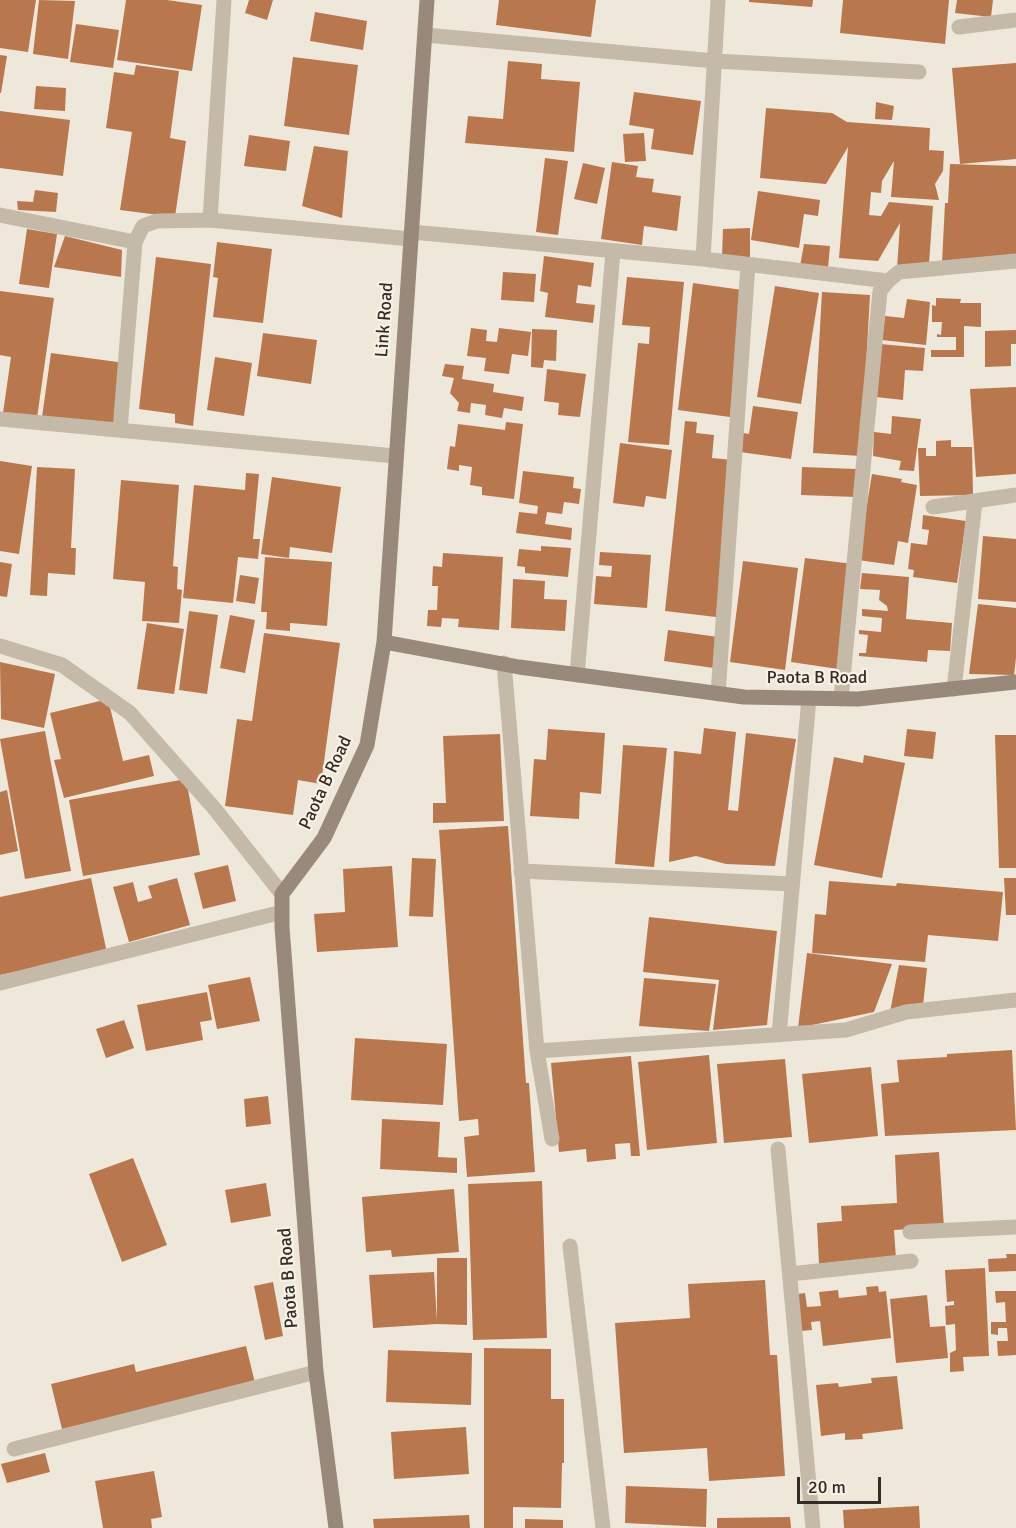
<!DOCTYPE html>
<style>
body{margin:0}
#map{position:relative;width:1016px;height:1528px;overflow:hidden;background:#eee8da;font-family:Signika,sans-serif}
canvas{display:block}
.scale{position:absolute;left:797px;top:1477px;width:84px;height:27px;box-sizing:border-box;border:3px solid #332c27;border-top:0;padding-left:8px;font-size:18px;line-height:21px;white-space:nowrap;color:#332c27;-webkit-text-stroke:4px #f7f1e6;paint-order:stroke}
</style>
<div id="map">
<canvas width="1016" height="1528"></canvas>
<div class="scale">20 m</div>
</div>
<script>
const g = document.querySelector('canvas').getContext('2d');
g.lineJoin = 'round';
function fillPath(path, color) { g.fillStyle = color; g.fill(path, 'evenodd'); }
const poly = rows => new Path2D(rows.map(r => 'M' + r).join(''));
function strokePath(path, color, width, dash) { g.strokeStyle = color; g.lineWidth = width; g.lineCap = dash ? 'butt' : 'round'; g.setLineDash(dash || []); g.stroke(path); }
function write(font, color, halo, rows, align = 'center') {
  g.font = font + ' Signika,sans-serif'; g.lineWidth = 4.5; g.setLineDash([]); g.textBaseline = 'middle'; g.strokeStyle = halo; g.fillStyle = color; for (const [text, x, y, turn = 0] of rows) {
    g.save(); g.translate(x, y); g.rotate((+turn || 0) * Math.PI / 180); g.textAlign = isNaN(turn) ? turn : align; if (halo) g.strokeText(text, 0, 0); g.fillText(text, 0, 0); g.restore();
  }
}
fillPath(poly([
 [0,0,36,0,28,52,0,48],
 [39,0,75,1,68,59,33,54],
 [126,0,167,0,202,5,192,71,117,60],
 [249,0,273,0,267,20,245,13],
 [499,0,596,0,591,37,496,25],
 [749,0,813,0,812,7,749,2],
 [843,0,949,0,945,44,840,33],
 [957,0,993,0,991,17,955,13],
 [315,12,367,21,363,50,310,41],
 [76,24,119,30,113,68,70,62],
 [0,55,7,56,1,93,0,93],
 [293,57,358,65,349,135,284,126],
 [508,61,542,64,541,79,580,82,574,152,465,143,468,116,503,119],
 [1016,63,1016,159,960,164,952,68],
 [136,65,179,71,170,138,186,141,175,217,120,210,132,132,106,128,114,72,134,75],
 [36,86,66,88,65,111,34,109],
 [634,92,701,101,693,155,651,149,654,129,629,125],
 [876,102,894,106,892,120,875,119],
 [766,108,832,113,847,122,930,128,929,150,944,151,943,171,935,184,939,200,891,197,894,161,882,181,881,193,871,192,869,215,881,216,889,202,933,206,929,264,897,269,900,223,878,261,839,258,848,147,826,184,760,178],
 [0,111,70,120,63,176,0,168],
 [644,133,646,161,625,162,623,134],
 [249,135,290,141,286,171,244,166],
 [314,146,348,151,342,218,302,206],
 [545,158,568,161,558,235,536,232],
 [612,162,638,166,636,177,654,179,652,192,681,196,677,231,644,226,642,245,601,239],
 [583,163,605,168,597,204,574,199],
 [950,164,1016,166,1016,257,942,263,945,203,948,203],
 [35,190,58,193,56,212,18,210,17,201,33,202],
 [758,191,820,200,818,216,804,214,799,248,751,240],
 [750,228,750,259,722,256,723,229],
 [27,229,57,234,49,288,19,284],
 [65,236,122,250,121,277,54,267],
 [217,242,272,249,263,323,213,317,218,278,213,277],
 [804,244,830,246,828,268,800,266],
 [544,256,594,263,591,287,578,285,576,303,595,305,593,323,545,317,548,293,540,291],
 [156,257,211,264,193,426,175,423,175,414,139,409],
 [503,272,536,274,534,302,501,300],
 [627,277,684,282,669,445,628,442,638,343,649,344,650,327,622,325],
 [693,283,742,290,730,417,678,410],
 [775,286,819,293,801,404,757,397],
 [0,291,54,298,37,418,3,413,11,357,0,355],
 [822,292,870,295,861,456,813,453],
 [936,298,961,299,960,303,981,303,981,327,964,326,964,357,931,357,931,350,956,350,956,337,937,337,937,334,941,335,942,322,932,322,932,305,936,306],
 [907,299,930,302,926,345,882,340,885,316,904,318],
 [471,328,487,330,486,341,497,342,499,328,531,332,528,356,512,354,509,374,484,371,486,358,467,356],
 [532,329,557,330,556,361,544,360,543,368,531,367],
 [1016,330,1016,344,1011,344,1011,366,985,367,985,331],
 [263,333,317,340,311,384,257,376],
 [880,344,925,348,923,371,905,370,903,400,876,397],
 [51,353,125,363,116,427,42,417],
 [215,357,252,363,244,416,207,410],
 [445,364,464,366,462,379,494,384,493,392,524,397,522,411,504,408,502,418,485,415,486,405,471,403,470,413,457,411,459,403,450,393,454,378,442,376],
 [547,369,586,374,580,417,558,415,559,403,544,401],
 [1016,387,1016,474,976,477,970,389],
 [753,406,798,412,791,459,740,452,743,433,749,434],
 [892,416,921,419,914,471,899,470,901,461,873,456,874,432,891,434],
 [685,421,697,422,696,433,714,435,712,458,733,460,716,617,665,611],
 [506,422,523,424,514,499,482,495,482,487,470,485,472,467,459,465,459,471,447,469,450,446,455,447,458,424,505,430],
 [951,440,951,447,972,447,973,495,920,496,918,448,926,448,926,456,936,456,936,441],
 [620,443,672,450,666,499,646,496,644,507,613,503],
 [0,461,32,466,19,554,0,551],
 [37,467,75,469,71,548,76,548,75,575,48,573,47,596,30,595],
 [802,467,857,469,856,497,801,495],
 [523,471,574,477,573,488,581,489,579,504,564,502,562,514,547,512,545,524,572,528,571,540,516,533,519,512,537,514,538,506,519,503],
 [246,473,259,474,253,539,260,539,258,559,238,557,233,603,183,598,194,485,245,490],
 [872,474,902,479,901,482,917,485,908,543,898,541,894,565,858,560],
 [272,477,341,487,332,553,290,547,289,558,261,554],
 [121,480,179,485,173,566,178,567,177,589,182,590,179,623,142,621,145,582,113,579],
 [923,515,966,521,957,583,913,577,914,570,908,569,911,543,927,545,929,530,922,529],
 [983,536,1016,539,1016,602,978,599],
 [541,546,571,548,568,577,525,573,525,567,517,566,519,549,541,551],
 [600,552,651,555,647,608,594,604,596,576,611,577,612,566,599,565],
 [443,553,503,557,499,630,458,627,459,619,442,618,441,627,427,626,428,610,437,610,438,586,432,586,433,566,442,567],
 [265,557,332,562,327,626,290,623,290,631,266,629,267,612,261,612],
 [805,558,853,564,838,669,791,662],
 [743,561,798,568,785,670,730,662],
 [0,562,12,564,7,597,0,596],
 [862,573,909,577,906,619,952,623,950,651,928,650,927,662,859,656,859,653,866,653,868,635,859,634,859,630,881,632,882,618,862,616,862,609,888,611,887,606,879,600,880,590,860,589],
 [240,575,259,578,255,604,236,601],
 [513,579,545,581,544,599,567,600,565,631,511,628],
 [978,604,1016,608,1016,658,1014,675,969,674],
 [189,611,218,615,207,694,179,690],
 [230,615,255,620,245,673,220,668],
 [147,623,184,629,174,694,137,689],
 [668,630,718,637,714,668,664,661],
 [264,633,340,643,321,784,298,780,293,815,225,806,237,719,252,721],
 [0,662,55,674,44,728,1,719],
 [108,699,123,761,149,755,154,776,64,798,54,760,61,759,50,713],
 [704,728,736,732,728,810,738,811,746,733,796,739,775,866,726,864,696,856,669,862,674,751,701,754],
 [548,729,605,733,601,794,580,792,579,819,530,816,534,759,546,760],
 [907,729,936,732,933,759,904,756],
 [45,731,71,871,25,879,0,739],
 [500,734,504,821,433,823,433,803,446,803,443,736],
 [995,735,1016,735,1016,868,999,868],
 [623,745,667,748,654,867,615,864],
 [864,755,905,763,882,878,814,865,834,757,863,763],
 [186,779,200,855,83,876,69,800],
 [7,790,18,851,0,855,0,792],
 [508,826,526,1083,529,1083,535,1172,467,1177,464,1137,479,1135,478,1119,459,1121,439,830],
 [412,858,436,859,433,917,409,916],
 [228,865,236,901,203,909,194,873],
 [392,866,398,947,317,952,314,914,345,912,343,869],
 [91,878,107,953,0,975,0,897],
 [177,878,190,925,129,942,113,887,133,882,138,902,152,898,148,886],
 [1004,878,1016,878,1016,915,1006,915],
 [829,881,896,886,897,883,1003,892,998,941,928,935,925,962,812,953,815,914,826,915],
 [649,917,777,931,767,1025,713,1030,719,980,643,972],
 [807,953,892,964,874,1012,798,1028],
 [899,965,927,968,923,1006,890,1012],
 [250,977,260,1021,217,1029,208,985],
 [644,978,716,984,709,1031,639,1026],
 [207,992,212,1020,200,1022,203,1040,146,1051,137,1005],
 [124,1020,134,1048,106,1058,96,1029],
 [355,1038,447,1044,443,1105,351,1100],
 [1012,1050,1016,1130,885,1136,881,1084,899,1082,897,1060,947,1057,947,1054],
 [709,1055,717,1143,647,1150,638,1062],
 [631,1056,640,1156,631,1156,630,1143,615,1144,616,1159,587,1162,586,1149,559,1152,551,1063],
 [785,1059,792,1137,724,1143,717,1064],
 [871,1067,878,1136,809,1143,802,1074],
 [268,1096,271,1124,246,1127,244,1099],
 [382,1119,440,1122,438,1157,457,1158,457,1173,380,1169],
 [939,1152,944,1227,894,1230,896,1259,819,1264,817,1223,842,1221,841,1206,897,1203,895,1155],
 [133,1158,167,1245,122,1262,89,1174],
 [542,1181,547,1338,473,1340,468,1184],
 [266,1183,271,1216,231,1223,225,1190],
 [454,1189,459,1252,392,1257,391,1250,366,1252,362,1197],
 [1006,1254,1016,1254,1016,1271,989,1272,988,1259,1007,1258],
 [437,1258,467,1258,467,1325,437,1324,373,1328,369,1275,434,1272,437,1321],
 [985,1268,989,1356,963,1357,964,1371,950,1372,950,1353,956,1350,955,1324,946,1325,945,1306,954,1305,954,1301,947,1302,945,1270],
 [765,1280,770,1355,777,1355,785,1476,709,1481,707,1448,624,1453,615,1323,690,1318,688,1284],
 [273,1282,283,1336,265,1340,254,1286],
 [878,1286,879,1292,886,1291,891,1338,823,1346,820,1321,811,1322,812,1330,801,1331,797,1294,805,1293,807,1307,821,1306,819,1292,838,1290,839,1298,867,1295,866,1287],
 [995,1291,1016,1291,1016,1355,998,1356,997,1341,1008,1341,1007,1328,998,1328,998,1335,991,1334,991,1322,1006,1322,1005,1302,996,1303],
 [927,1295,930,1327,945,1326,948,1358,896,1363,890,1299],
 [246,1346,255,1383,62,1429,51,1384,134,1364,136,1372],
 [484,1348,551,1349,551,1399,564,1399,564,1463,562,1463,561,1508,513,1507,513,1528,484,1528],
 [388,1350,472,1353,471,1405,386,1402],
 [897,1376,903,1429,862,1434,863,1439,845,1440,845,1433,821,1436,816,1385,838,1383,839,1387,872,1383,871,1378],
 [466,1427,469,1474,394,1479,391,1432],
 [45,1453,50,1472,7,1483,1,1464],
 [154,1471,162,1517,151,1519,152,1528,103,1528,95,1481],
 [626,1486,707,1489,706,1527,625,1523],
 [919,1506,920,1528,844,1528,843,1510],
 [469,1515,470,1528,374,1528,373,1519],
 [790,1517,791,1528,717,1528,717,1518],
 [525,1519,563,1520,563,1528,525,1528]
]), '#b9774e');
strokePath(poly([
 [14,1449,316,1372]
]), '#c5b9a8', 15);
strokePath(poly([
 [224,0,210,220,411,239],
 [959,27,1016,20],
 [425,35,715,61,919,72],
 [0,215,135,242],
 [412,232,703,259,888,281],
 [703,259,718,0],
 [0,419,395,456],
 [120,430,135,242,143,226,157,221,210,220],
 [933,507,1016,495],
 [0,646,62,665,130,713,214,808,282,894],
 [504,663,537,1051,846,1030,906,1012,1016,1000],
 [577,675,613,252],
 [954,689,975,502],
 [718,694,748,265],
 [841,699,880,291,888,281,899,272,1016,261],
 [521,871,792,884],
 [0,983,282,912],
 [779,1035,809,698],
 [537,1051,552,1139],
 [778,1149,813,1528],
 [910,1232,1016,1227],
 [570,1246,603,1528],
 [790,1274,911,1261]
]), '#c5b9a8', 15);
strokePath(poly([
 [384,642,519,667,744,697,858,699,1016,682],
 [336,1528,316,1372,282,927,282,894,324,838,367,745,384,642,427,0]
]), '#98897a', 15);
write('18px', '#332c27', '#f7f1e6', [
 ["Link Road",385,320,-86],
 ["Paota B Road",817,678],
 ["Paota B Road",326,783,-65],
 ["Paota B Road",289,1278,-94]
]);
</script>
